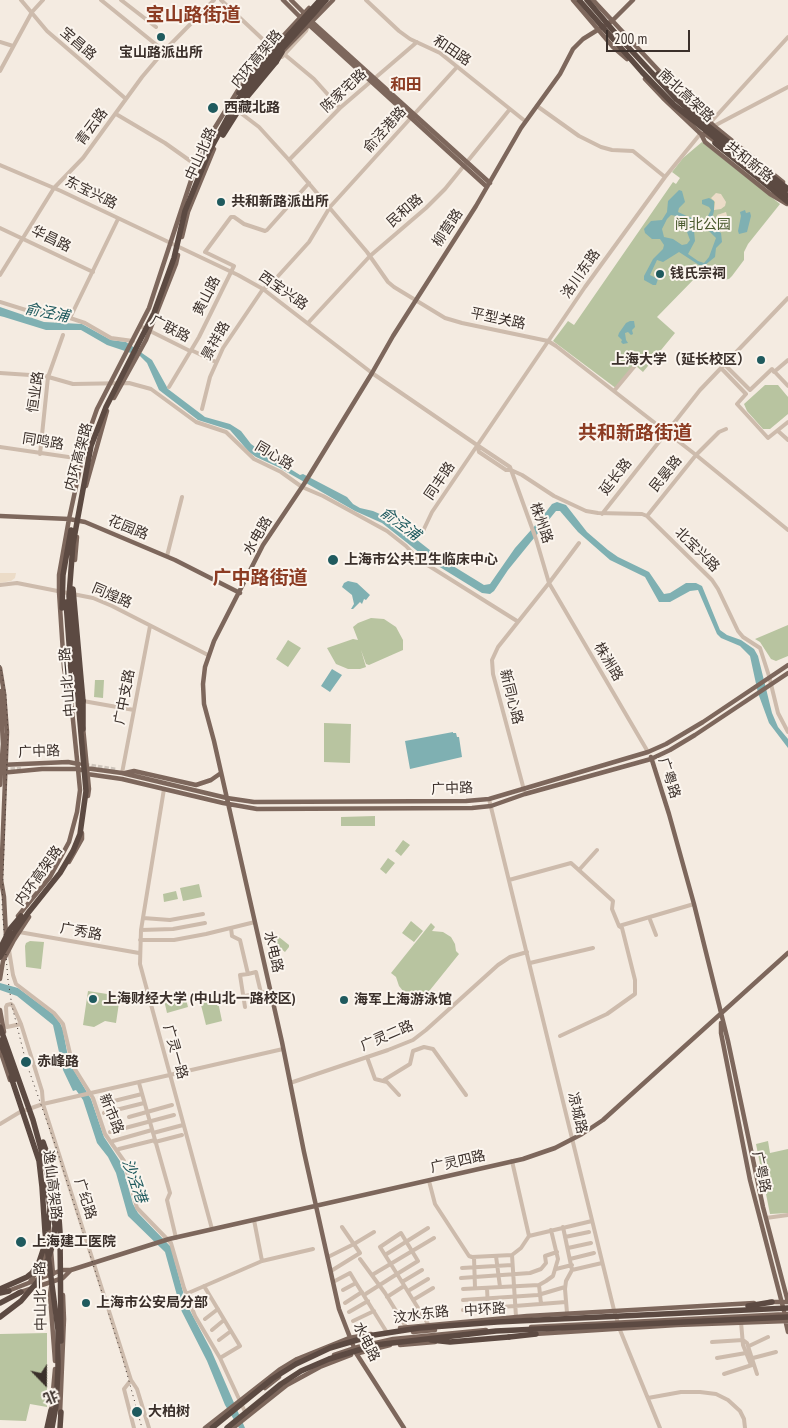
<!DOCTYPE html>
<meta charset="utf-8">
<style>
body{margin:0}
#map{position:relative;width:788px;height:1428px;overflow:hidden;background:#f4ebe1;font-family:"PT Sans Narrow","Noto Sans SC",sans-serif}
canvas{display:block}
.north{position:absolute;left:20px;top:1358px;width:50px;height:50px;-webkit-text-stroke:4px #fbf5ee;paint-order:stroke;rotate:158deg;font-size:14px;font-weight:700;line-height:20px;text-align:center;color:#3b302b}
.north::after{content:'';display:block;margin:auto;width:18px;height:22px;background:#3b302b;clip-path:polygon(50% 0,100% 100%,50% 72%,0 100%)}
.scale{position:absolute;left:606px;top:30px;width:84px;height:22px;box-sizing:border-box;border:2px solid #3b302b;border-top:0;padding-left:6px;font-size:15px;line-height:18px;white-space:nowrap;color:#3b302b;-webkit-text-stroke:4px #fbf5ee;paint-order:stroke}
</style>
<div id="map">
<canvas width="788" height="1428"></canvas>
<div class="north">北</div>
<div class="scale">200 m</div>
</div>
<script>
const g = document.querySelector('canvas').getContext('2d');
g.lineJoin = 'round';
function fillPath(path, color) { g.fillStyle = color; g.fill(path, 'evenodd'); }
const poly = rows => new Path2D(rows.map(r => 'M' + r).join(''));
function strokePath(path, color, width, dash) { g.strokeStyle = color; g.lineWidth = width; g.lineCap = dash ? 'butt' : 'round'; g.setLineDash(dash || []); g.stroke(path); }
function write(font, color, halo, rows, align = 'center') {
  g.font = font + ' "PT Sans Narrow","Noto Sans SC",sans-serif'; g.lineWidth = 4; g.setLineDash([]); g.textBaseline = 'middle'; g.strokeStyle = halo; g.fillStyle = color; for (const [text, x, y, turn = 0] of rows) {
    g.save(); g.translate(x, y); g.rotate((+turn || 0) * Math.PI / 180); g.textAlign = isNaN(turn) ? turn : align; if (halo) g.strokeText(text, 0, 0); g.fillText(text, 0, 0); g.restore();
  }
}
fillPath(poly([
 [702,142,780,204,748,244,744,252,744,260,732,276,729,279,723,280,705,274,697,276,657,317,675,333,643,372,636,366,617,389,553,341,568,321,574,325,673,182,676,184,680,178,672,172,683,158],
 [765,385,778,385,788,397,788,414,770,429,763,429,747,411,744,404],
 [371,618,384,619,396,627,403,640,403,650,369,665,366,664,361,650,366,667,360,669,348,669,336,664,327,648,353,639,358,640,353,627,358,623],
 [788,625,788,656,776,661,771,659,760,642,755,639],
 [288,640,301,648,288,667,276,659],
 [95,680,104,680,103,698,94,697],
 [324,723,351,724,350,763,324,762],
 [375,816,375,826,341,826,341,817],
 [403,840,410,845,401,856,395,851],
 [388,858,395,863,386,874,380,869],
 [199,884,202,897,183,901,180,888],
 [176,891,178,899,164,902,163,894],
 [411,921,423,931,414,942,402,933],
 [431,923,435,927,432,931,443,932,451,937,455,944,456,951,459,954,422,1000,418,997,419,995,411,995,403,991,399,986,396,977,391,973],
 [279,937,289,945,289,947,285,952,274,943],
 [30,941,44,942,41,969,26,967,25,946,26,943],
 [88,991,120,996,116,1023,105,1021,94,1027,83,1025],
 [185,995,188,1007,167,1013,164,1000],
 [217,997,222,1021,206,1025,200,1001],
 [768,1141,770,1153,788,1149,788,1213,770,1214,756,1144],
 [47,1333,47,1407,30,1404,26,1421,0,1420,0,1334]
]), '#b8c4a0');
fillPath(poly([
 [716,193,721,194,726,202,725,206,721,209,714,210,715,202,711,198],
 [726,212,731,230,721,232,717,215],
 [0,573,16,573,15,578,11,581,0,583]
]), '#ecdcc8');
fillPath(poly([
 [679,190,682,191,685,202,679,208,678,212,689,217,696,219,700,224,705,222,711,210,709,207,702,204,702,200,709,198,714,201,714,211,710,226,721,233,722,242,716,248,715,257,705,265,699,265,679,252,663,262,657,260,650,275,658,279,656,285,653,285,644,280,644,276,653,259,663,249,664,245,660,239,652,239,645,233,644,229,651,221,662,220,667,212,668,201],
 [671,215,676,216,689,225,687,232,690,240,687,244,682,245,673,239,664,237,662,229,667,219],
 [698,229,707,229,716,238,709,257,704,263,698,261,688,254,695,241,694,231],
 [745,210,746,213,750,212,751,216,747,232,739,234,738,231,741,216,740,212],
 [0,307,44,322,82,324,111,340,126,342,152,360,168,389,205,417,230,424,241,431,251,444,258,449,300,475,303,474,347,497,353,504,360,508,373,511,389,518,440,558,484,585,490,584,515,548,539,521,552,504,557,502,566,505,587,532,608,550,618,557,649,572,664,594,670,593,686,583,696,583,702,586,720,630,727,635,741,640,754,649,758,656,772,713,778,727,788,739,788,748,769,723,758,693,750,656,740,646,721,638,717,634,698,590,690,591,670,602,659,602,645,577,610,560,578,532,560,511,556,511,508,570,494,591,490,594,482,593,430,561,382,523,355,511,278,467,256,457,249,452,230,430,198,420,159,390,147,363,140,356,107,345,81,330,46,330,4,317,0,316],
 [630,321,634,321,635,327,632,330,633,334,631,335,628,332,625,333,626,340,628,343,623,344,621,342,622,340,618,336,619,333,626,323],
 [348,581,357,583,370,595,366,600,364,599,362,604,360,602,353,609,351,609,354,604,352,595,342,587,344,583],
 [332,669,342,675,330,692,321,686],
 [453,732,453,733,456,733,457,737,459,737,462,757,410,769,405,741],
 [0,983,18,988,53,1014,60,1023,63,1030,69,1062,91,1099,104,1137,122,1164,133,1204,138,1213,171,1247,186,1303,211,1350,245,1428,239,1428,225,1405,207,1361,181,1310,165,1252,128,1216,116,1173,108,1157,97,1143,83,1100,76,1090,73,1091,63,1070,53,1025,17,996,0,990]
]), '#7fb0b2');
strokePath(poly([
 [85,765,117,770],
 [4,770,21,769]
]), '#cfc6bd', 4.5, [4.5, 2]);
strokePath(poly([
 [21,0,47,31,126,99],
 [101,0,164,51],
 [121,0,156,27],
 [221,0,272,48],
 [366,0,399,31,410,39,440,53,525,121],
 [0,42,13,46],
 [284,54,314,79,340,108],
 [282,57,306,31,308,26],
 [0,71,32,12,43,0],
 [537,106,579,136,601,147,612,150,633,151,665,177],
 [238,111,259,127,289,160,367,252,388,282,394,287,445,318,462,323,548,341,556,346,696,455,788,530],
 [116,114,165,143,196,165],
 [709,124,788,37],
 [714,126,788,87],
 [289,160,340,108,417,42],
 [0,165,61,191,238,275,263,289,372,373,477,445,479,452,506,470,511,470,522,475,554,496,586,511,598,513,642,514,647,516,712,580,718,589,738,631,743,637,760,648,769,676,778,713,788,732],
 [0,228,93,272],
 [0,275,54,188,83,158,142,77,164,51,214,0],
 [0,302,29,311,70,318,85,323,111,338,133,341],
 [70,318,118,219],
 [308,323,370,256,426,208,445,189,510,109],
 [140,326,190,351],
 [191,350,216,362],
 [724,364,750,390,772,369,788,386],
 [721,368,746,394,737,404,768,438,788,422],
 [774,372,788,360],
 [0,373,45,376,73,384,129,383,151,389,196,422,226,432,254,459,281,472,302,487,323,496,387,531,406,546,418,559,517,621],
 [169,387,199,337,234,266,205,252,231,217,234,217,244,224,265,231,267,230,309,183],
 [614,391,638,362],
 [202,409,210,377,223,348,263,289,270,285,309,242,330,207,457,67],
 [778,431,788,440],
 [477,445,510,467,536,539,549,583,648,752],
 [0,447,82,459],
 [40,454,48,377,63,335],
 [602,514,700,390,788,298],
 [647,516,696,455,719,432,726,429],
 [423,531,432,512,585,287,665,177,701,133],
 [167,556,182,497],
 [0,585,17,583,93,598,112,606,208,655],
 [83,701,134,710],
 [122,773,150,626],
 [164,789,141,930,140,964,212,1229],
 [524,790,493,674,492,660,498,647,549,583,579,543],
 [489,799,614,1310,620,1330,660,1428],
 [579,870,597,850],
 [509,880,571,863,613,901,612,909,619,926,622,928,635,980,635,994,607,1014,560,1036],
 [649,917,656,935],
 [143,918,170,920,203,914],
 [619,926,694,904],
 [231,928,232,936,240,940,248,974,240,975,245,1007],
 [141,930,173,929,205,923],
 [19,932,139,953],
 [140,940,174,940,206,934,255,922],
 [9,950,13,975,16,984,54,1013,63,1024,73,1066,93,1098,105,1134,124,1161,137,1208,171,1243,184,1288,195,1316,220,1358,246,1414],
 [530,963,593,948],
 [248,974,256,972,261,993],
 [245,996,271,991],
 [7,1027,6,1007,7,1005,11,1004,13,1006,21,1024,42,1091,43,1104,131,1380,137,1389,149,1428],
 [7,1027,21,1024],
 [367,1057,375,1079,387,1082,399,1095],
 [384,1080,410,1064,413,1051,424,1047,433,1049,466,1095],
 [139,1083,170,1193,167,1200,176,1238],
 [290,1083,388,1050,413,1040,426,1030,498,965,510,957,527,952],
 [102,1104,142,1094],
 [104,1113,144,1103],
 [129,1117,172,1105],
 [0,1124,20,1112,43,1104,283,1049],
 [110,1132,174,1115],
 [153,1133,183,1125],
 [113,1141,152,1130],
 [155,1142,182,1135],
 [119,1149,155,1140],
 [512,1161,529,1236],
 [429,1181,435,1204,469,1256,472,1257,512,1255,516,1317],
 [766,1218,788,1215],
 [254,1220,262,1261],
 [563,1227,572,1270],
 [565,1237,589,1232],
 [568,1248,591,1243],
 [385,1255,428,1228],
 [512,1255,521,1248,529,1236,592,1221],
 [496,1256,500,1287],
 [328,1257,354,1244,374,1232],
 [474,1257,475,1288],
 [360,1259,385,1293,406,1327],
 [570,1259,594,1253],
 [462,1268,512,1265],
 [556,1269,572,1265],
 [331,1271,360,1253,342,1227],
 [372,1275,434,1238],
 [461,1278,530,1273,541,1269,546,1263,545,1256,557,1252],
 [333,1282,350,1273,356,1283],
 [402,1282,422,1270],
 [539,1285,541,1304],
 [204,1286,240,1346,220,1358],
 [487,1288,488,1308],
 [463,1289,539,1285,546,1281,553,1276,558,1259,551,1230],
 [343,1290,356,1283,386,1331],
 [408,1291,428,1279],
 [186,1294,262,1261,313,1249],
 [364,1295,397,1274,418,1261,401,1233,380,1247,397,1274,402,1282,428,1324],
 [387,1297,404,1286],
 [413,1300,433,1288],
 [463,1300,538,1295,565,1287],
 [345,1303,362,1292],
 [196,1307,209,1296],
 [463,1310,566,1302],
 [349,1312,368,1301],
 [567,1313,565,1289,566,1281,572,1270,602,1263],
 [205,1319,218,1309],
 [353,1321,374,1311],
 [741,1322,743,1345,751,1365],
 [212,1330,224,1320],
 [219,1340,231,1331],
 [712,1342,743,1340,747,1343,757,1374],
 [749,1346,768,1337],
 [717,1358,746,1353],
 [753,1358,776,1352],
 [724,1374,752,1365],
 [131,1380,124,1389,134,1428],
 [648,1398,681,1392,700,1392,716,1394,728,1400,740,1411,744,1419,745,1428]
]), '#cdbbac', 4);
strokePath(poly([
 [283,0,301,18],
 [291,0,306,15],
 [573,0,613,47,627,59],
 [593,0,662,74],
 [311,21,490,183],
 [307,23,487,187],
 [283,51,333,0],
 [645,79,663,98,701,134,705,142,770,194,787,204],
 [682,96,714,126,783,182],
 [229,120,243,99],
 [701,134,705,134,716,142],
 [182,237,188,212,214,149],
 [114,398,146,340,176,264,178,255],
 [86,486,107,411],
 [0,516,69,519,85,522,175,560,240,593],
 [75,560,77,537],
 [0,668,4,693,7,732,1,880,4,897,6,936],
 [0,691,3,744,0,785],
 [83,727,89,789,88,796],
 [651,757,669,814,694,904,728,1041,763,1207,788,1302],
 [0,765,68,762,79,764],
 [85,768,122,773,227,798,254,802,466,801,489,799,648,752,666,744,703,722,788,665],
 [0,773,42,769,78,769,81,770],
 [125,773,134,771,196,785,211,780,221,773],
 [87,774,122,779,223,803,257,809,472,808,491,806,525,794,651,759,670,750,695,735,788,673],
 [69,862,82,839,82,833],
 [18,916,50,877,69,842,77,812,80,790,78,769,70,691,67,686,64,668,59,592,59,575,69,519,82,459,91,426,97,409,149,308,201,150,248,74,309,8],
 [0,979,3,961,14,940,29,917],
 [0,1010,4,1032],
 [721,1023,721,1033,750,1180,784,1311],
 [0,1050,10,1080],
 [49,1227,53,1274],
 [30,1282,41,1265,47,1248],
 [51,1287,50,1295,55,1361],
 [8,1291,62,1270,71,1270,169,1239,523,1159,555,1148,582,1134,603,1120,788,953],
 [18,1293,63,1278,71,1270],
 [769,1302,788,1302],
 [785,1319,788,1332],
 [531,1327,788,1314],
 [400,1328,527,1316,754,1303],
 [413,1332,435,1330],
 [535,1334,677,1325,788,1321],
 [400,1345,435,1342],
 [359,1353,390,1345],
 [334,1355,358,1347,393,1339,486,1330],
 [265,1388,279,1377],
 [51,1413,55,1369],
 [60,1414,64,1319,63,1295],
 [205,1428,279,1370,297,1359,349,1338,371,1334],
 [233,1428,287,1385,320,1367,351,1355],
 [404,1428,356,1353,339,1309,304,1152,282,1042,214,741,204,704,203,684,205,667,214,641,263,545,304,484,372,373,393,336,476,206,521,128,560,74,573,49,583,39,612,21,633,0]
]), '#7d675c', 4.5);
strokePath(poly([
 [276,62,282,52],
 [667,83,683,98],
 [715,143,788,202],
 [70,691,70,679],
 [83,701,83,729],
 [0,1040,4,1052],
 [0,1293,9,1291],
 [0,1303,21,1292],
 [748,1306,772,1302],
 [509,1337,536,1334],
 [47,1428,51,1410],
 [60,1428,61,1412]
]), '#5c4a42', 5.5);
strokePath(poly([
 [0,665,6,695,8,733,2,907,8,980,12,1006,26,1062,57,1150,122,1356,142,1428]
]), '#3b302b', 1, [1, 4]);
strokePath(poly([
 [579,0,642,72,674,105,788,196],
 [587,0,617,35,676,99,703,122,788,189],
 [658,74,667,83],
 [239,93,250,78,320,0],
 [223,135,247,97,276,62],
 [73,589,83,701],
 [66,602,71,670],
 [62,608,63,575,71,530],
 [69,667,70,679],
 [0,949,10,929,21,916],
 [0,957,14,933,28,913,60,873,73,851,80,834,86,791,69,596,73,544,91,446,106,407,154,313,174,258,185,211,209,152,236,102,254,80,326,0],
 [0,1027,33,1120,44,1160,51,1190,55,1226,53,1244,48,1259,38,1281,21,1301,0,1317],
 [3,1048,14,1080],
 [11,1077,39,1161,42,1187,45,1232,58,1330,58,1369,56,1406,52,1428],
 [43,1142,52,1168],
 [49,1167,58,1204,60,1232,61,1341],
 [46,1184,50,1207],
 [48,1228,50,1208],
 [0,1289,27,1277,32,1273,39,1262,45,1244],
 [431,1340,450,1342,509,1337],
 [212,1428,272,1379,296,1364,330,1348,374,1335,419,1328,497,1322,788,1308],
 [227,1428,281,1384,301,1371,329,1359,375,1345,496,1331,788,1317]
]), '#5c4a42', 5.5);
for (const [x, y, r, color] of [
 [161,37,5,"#1f5a5e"],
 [213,108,6,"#1f5a5e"],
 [221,202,5,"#1f5a5e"],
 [660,274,5,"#1f5a5e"],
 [761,360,5,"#1f5a5e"],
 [333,560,6,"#1f5a5e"],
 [93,999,5,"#1f5a5e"],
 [344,1000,5,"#1f5a5e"],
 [26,1062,6,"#1f5a5e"],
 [21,1242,6,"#1f5a5e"],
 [86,1303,5,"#1f5a5e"],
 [137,1412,6,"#1f5a5e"]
]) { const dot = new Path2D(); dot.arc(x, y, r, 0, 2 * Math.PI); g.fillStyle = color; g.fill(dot); strokePath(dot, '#fbf5ee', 2); }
write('14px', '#3b302b', '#fbf5ee', [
 ["宝昌路",78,44,41],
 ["和田路",452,51,34],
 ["内环高架路",257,59,-50],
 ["陈家宅路",344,91,-43],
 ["南北高架路",686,96,43],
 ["青云路",92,127,-53],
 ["俞泾港路",385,130,-48],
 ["中山北路",201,154,-66],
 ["共和新路",749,162,38],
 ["东宝兴路",91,193,26],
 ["民和路",405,211,-41],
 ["柳营路",448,228,-56],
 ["华昌路",51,239,26],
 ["洛川东路",581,274,-55],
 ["西宝兴路",283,291,35],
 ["黄山路",207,296,-63],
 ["平型关路",498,319,12],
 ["广联路",170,329,27],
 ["景祥路",216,341,-61],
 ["恒业路",36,392,-82],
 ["同鸣路",43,442,9],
 ["同心路",274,456,31],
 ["内环高架路",79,457,-75],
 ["民晏路",666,474,-51],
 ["延长路",616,477,-52],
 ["同丰路",440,481,-56],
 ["株州路",541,523,71],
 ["花园路",128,528,22],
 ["水电路",258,536,-59],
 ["北宝兴路",697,550,45],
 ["同煌路",112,596,23],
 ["株洲路",608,662,59],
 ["中山北一路",68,682,-95],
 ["广中支路",125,697,-79],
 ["新同心路",511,697,76],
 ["广中路",39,752,-2],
 ["广粤路",669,778,72],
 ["广中路",452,789,-2],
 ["内环高架路",39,876,-54],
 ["广秀路",81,932,10],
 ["水电路",273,952,77],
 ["广灵二路",387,1036,-23],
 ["广灵一路",175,1052,74],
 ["凉城路",577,1113,77],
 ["新市路",111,1114,68],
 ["广灵四路",458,1162,-13],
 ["广粤路",761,1172,78],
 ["逸仙高架路",52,1185,83],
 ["广纪路",85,1199,72],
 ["中山北一路",41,1296,-91],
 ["中环路",485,1310,-4],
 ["汶水东路",421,1315,-7],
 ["水电路",366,1342,64]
]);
write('bold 14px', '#3b302b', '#fbf5ee', [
 ["宝山路派出所",161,53,"center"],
 ["西藏北路",224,108],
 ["共和新路派出所",231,202],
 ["钱氏宗祠",670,274],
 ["上海大学（延长校区）",751,360,"right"],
 ["上海市公共卫生临床中心",344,560],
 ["上海财经大学 (中山北一路校区)",103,999],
 ["海军上海游泳馆",354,1000],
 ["赤峰路",37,1062],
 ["上海建工医院",32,1242],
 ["上海市公安局分部",96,1303],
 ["大柏树",148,1412]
], 'left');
write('14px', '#4a5a2e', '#fbf5ee', [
 ["闸北公园",703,225]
]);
write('italic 15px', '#1f5a5e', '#fbf5ee', [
 ["俞泾浦",47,313,11],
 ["俞泾浦",400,524,36],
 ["沙泾港",134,1181,70]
]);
write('bold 16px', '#8c3b22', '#fbf5ee', [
 ["和田",406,85]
]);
write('bold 19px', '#8c3b22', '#fbf5ee', [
 ["宝山路街道",193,16],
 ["共和新路街道",635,434],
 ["广中路街道",260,579]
]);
</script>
